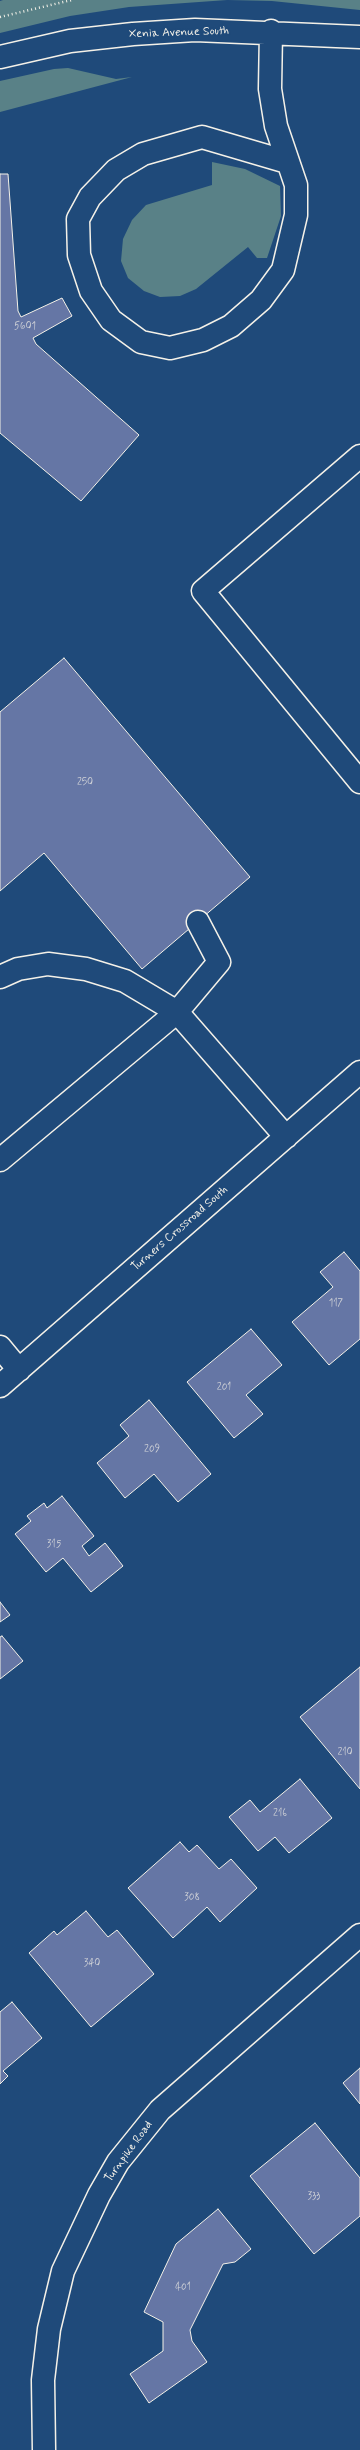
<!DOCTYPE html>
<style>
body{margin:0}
canvas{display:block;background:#1f4a7a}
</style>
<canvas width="360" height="2450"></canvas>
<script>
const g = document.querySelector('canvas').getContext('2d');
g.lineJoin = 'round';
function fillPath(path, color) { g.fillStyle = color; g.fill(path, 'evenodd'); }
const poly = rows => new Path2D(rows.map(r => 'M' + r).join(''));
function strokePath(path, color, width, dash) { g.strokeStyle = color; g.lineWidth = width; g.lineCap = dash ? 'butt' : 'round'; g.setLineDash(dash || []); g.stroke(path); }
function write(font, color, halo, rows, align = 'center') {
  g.font = font + ' Mynerve,sans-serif'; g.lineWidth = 4; g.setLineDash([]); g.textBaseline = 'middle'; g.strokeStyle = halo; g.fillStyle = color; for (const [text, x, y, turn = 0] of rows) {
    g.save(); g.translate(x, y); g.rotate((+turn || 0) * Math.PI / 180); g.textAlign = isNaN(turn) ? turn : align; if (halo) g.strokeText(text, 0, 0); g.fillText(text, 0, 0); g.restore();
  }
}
fillPath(poly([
 [227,0,129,7,70,16,0,33,0,1,3,0],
 [228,0,360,0,360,10,272,1],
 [68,68,116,79,132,77,0,112,0,81,54,69],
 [212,162,245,169,280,186,281,216,267,258,257,258,248,247,196,289,180,296,160,297,144,291,128,278,121,261,123,239,132,220,146,205,212,185]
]), '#598187');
const building = poly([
 [0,174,8,174,18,311,21,317,62,298,72,316,33,338,36,344,139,435,81,501,0,433,0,174],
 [64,658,250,877,142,969,44,853,0,891,0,712,64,658],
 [344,1252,360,1271,360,1339,329,1365,292,1322,333,1287,320,1272,344,1252],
 [251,1329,282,1365,246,1395,263,1414,234,1438,187,1382,251,1329],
 [149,1400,211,1474,178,1502,154,1474,125,1498,97,1463,129,1436,120,1425,149,1400],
 [62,1496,94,1536,82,1546,89,1556,105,1543,123,1566,91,1592,63,1558,46,1572,15,1534,31,1521,27,1516,44,1503,47,1508,62,1496],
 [0,1602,10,1615,0,1622,0,1602],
 [2,1636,23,1661,0,1679,0,1637,2,1636],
 [360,1667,360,1789,300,1717,360,1667],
 [300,1779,332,1818,289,1853,275,1837,258,1851,229,1817,250,1800,260,1812,300,1779],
 [180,1842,189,1852,197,1845,219,1869,231,1859,257,1888,220,1922,207,1907,173,1938,128,1888,180,1842],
 [86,1911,108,1937,117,1930,154,1974,91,2027,29,1953,54,1931,57,1935,86,1911],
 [12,2002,42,2038,3,2071,8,2076,0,2084,0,2012,12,2002],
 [360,2068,360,2104,343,2083,360,2068],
 [315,2123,360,2178,360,2216,314,2254,250,2176,315,2123],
 [218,2209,251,2249,235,2262,223,2264,190,2330,192,2341,207,2362,149,2403,130,2374,163,2351,163,2322,144,2312,176,2244,218,2209]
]);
fillPath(building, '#6576a5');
strokePath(building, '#f4f1e8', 1);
const minor = poly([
 [271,31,270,89,276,126,296,185,296,215,283,270,261,300,231,326,203,340,170,348,141,342,111,320,91,291,79,255,78,219,90,197,116,170,143,154,202,137,287,162],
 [0,57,70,41,133,34,195,30,360,37],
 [360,456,203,591,360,782],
 [0,977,18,969,48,964,86,969,125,981,177,1012,286,1137],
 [0,1160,177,1012,219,962,198,922],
 [0,1347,19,1370],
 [0,1386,360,1072],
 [44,2450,43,2380,49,2329,63,2271,99,2195,118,2162,160,2110,360,1935]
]);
strokePath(minor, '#f4f1e8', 25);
strokePath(poly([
 [0,17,72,0]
]), '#f4f1e8', 2.5, [1, 3]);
strokePath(minor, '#1f4a7a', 22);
write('10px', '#d0d2d7', null, [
 ["5601",25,327],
 ["250",85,783],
 ["117",336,1304],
 ["201",224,1388],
 ["209",152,1450],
 ["315",54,1545],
 ["210",345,1753],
 ["216",280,1814],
 ["308",192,1898],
 ["340",92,1964],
 ["333",314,2197],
 ["401",183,2288]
]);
write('12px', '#f4f1e8', '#1f4a7a', [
 ["Xenia Avenue South",179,33,-2],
 ["Turners Crossroad South",180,1229,-41],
 ["Turnpike Road",129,2152,-54]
]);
</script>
